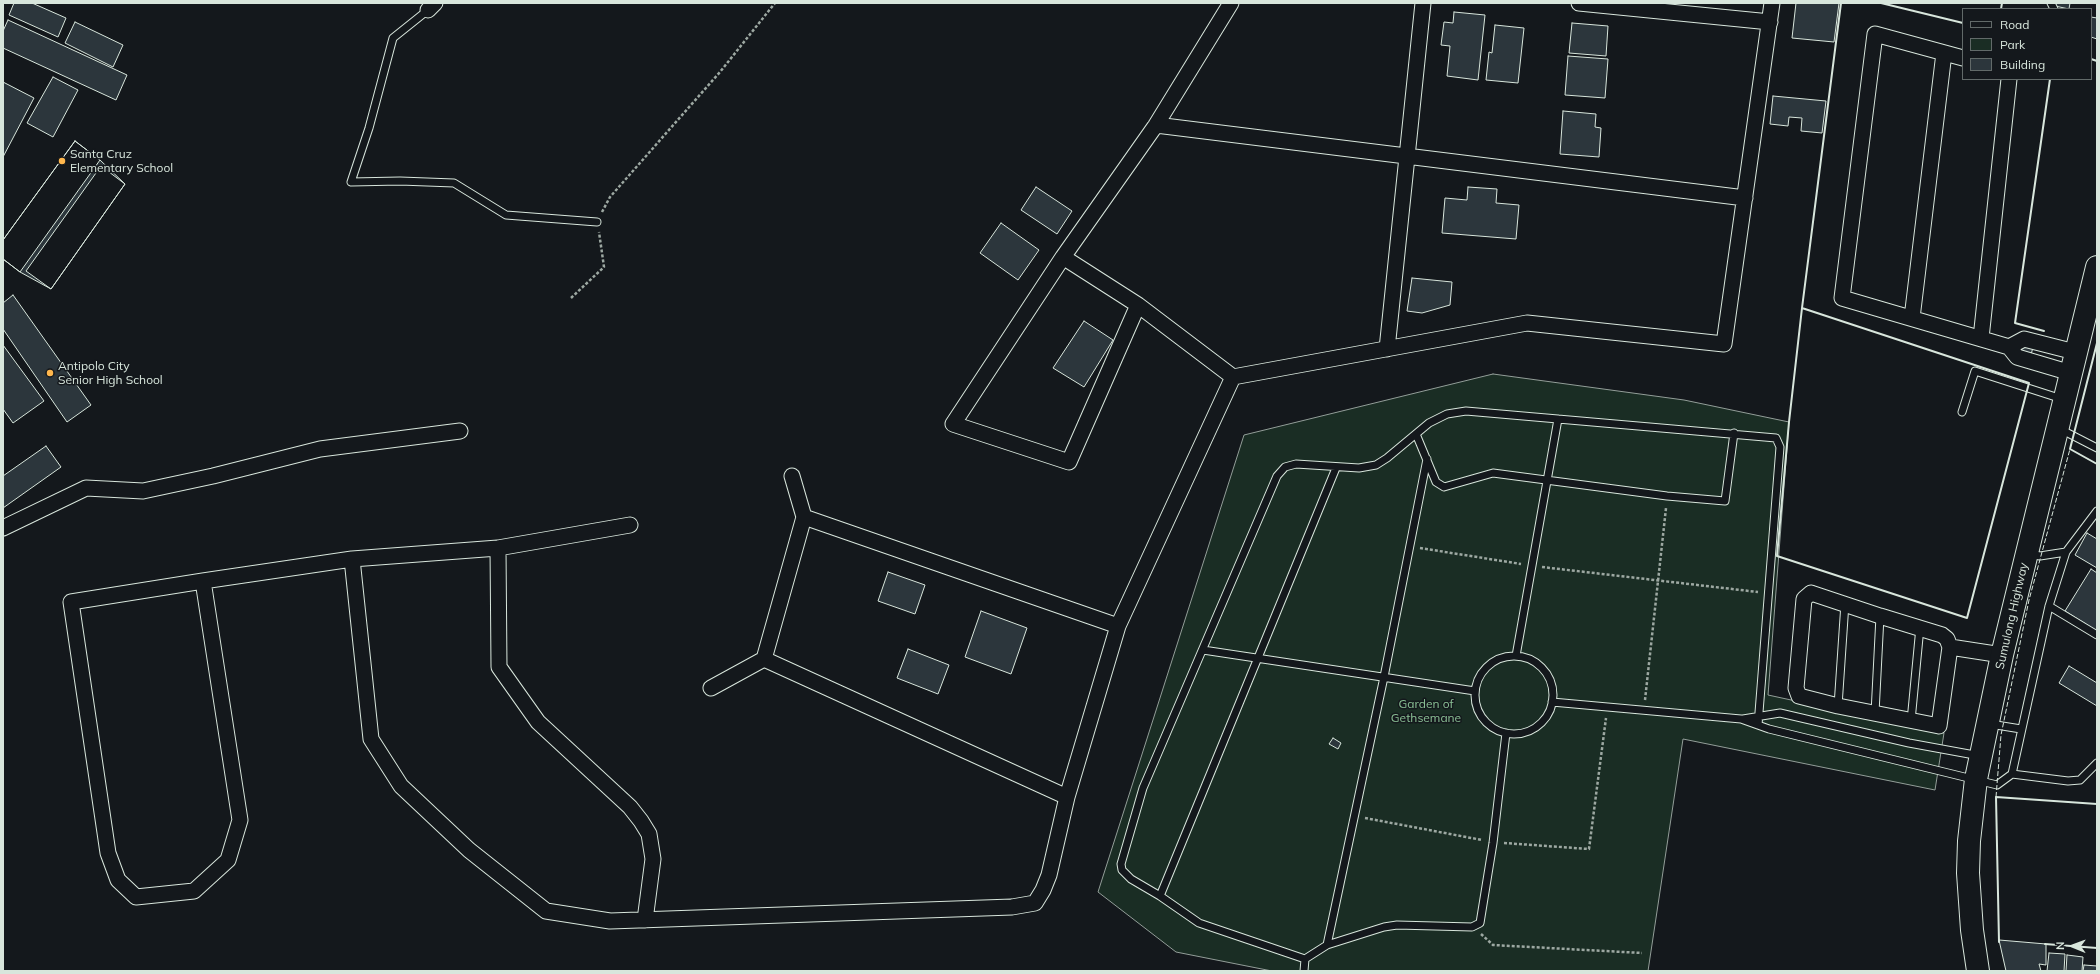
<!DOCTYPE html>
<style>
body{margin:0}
#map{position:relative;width:2100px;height:974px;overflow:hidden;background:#14181c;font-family:Mulish,sans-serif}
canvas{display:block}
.frame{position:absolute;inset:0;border:4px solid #d8e6dc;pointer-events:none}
.legend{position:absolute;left:1962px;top:8px;width:130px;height:72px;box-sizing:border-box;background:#14181c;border:1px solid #626a69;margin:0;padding:5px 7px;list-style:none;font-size:12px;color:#d8e6dc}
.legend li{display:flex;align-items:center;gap:8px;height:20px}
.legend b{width:20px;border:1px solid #626a69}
.north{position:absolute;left:2052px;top:926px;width:40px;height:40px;-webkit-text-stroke:3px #14181c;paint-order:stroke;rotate:271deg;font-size:11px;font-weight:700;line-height:16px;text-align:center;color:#d8e6dc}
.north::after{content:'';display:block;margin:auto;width:14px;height:18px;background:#d8e6dc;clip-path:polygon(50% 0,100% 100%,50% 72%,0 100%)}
</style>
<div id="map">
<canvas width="2100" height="974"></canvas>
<div class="frame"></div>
<ul class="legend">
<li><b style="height:5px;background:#14181c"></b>Road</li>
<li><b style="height:11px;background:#1a2d24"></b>Park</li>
<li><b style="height:11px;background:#2c363c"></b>Building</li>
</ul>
<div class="north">N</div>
</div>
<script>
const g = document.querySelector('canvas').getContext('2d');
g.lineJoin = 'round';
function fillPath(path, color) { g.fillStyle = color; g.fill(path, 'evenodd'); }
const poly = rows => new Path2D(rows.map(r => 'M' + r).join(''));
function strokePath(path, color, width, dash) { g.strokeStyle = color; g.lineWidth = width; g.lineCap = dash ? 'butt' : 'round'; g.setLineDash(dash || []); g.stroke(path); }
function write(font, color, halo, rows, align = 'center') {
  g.font = font + ' Mulish,sans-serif'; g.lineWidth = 3; g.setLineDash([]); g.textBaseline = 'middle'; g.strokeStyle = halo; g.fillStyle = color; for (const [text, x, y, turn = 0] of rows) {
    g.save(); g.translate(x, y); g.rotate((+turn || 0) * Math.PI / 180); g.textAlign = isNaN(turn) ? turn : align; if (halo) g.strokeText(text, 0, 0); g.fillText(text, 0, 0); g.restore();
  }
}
const green = poly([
 [1493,374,1684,400,1789,422,1768,695,1944,733,1935,790,1683,739,1648,971,1272,971,1176,952,1098,892,1244,435,1493,374]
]);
fillPath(green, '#1a2d24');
strokePath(green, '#939e99', 1);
const building = poly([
 [14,3,32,3,66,18,58,37,9,15,14,3],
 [1796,3,1839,3,1834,42,1792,38,1796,3],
 [2056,3,2070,3,2069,9,2055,6,2056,3],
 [1454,12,1485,15,1478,80,1447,76,1450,46,1441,45,1444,22,1453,23,1454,12],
 [2091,17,2097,18,2097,39,2091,37,2091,17],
 [8,20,127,75,116,100,3,48,3,31,8,20],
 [75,22,123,45,113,67,65,43,75,22],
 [1572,23,1608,26,1606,56,1569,53,1572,23],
 [1495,25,1524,28,1518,83,1486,80,1489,52,1492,53,1495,25],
 [1568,56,1608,59,1605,98,1565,95,1568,56],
 [53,77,78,90,53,137,27,123,53,77],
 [3,82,34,98,3,157,3,82],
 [1773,96,1826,101,1822,133,1801,131,1802,118,1789,117,1788,126,1770,124,1773,96],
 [1563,111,1596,114,1595,127,1601,128,1599,157,1560,154,1563,111],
 [75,141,100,160,20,272,3,259,3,240,75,141],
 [75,141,100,160,125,184,51,289,20,272,3,259,3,240,75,141],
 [101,166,125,184,51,289,26,271,101,166],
 [1036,187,1072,211,1057,234,1021,210,1036,187],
 [1468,187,1497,189,1496,203,1519,205,1516,239,1442,233,1445,198,1467,200,1468,187],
 [1001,223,1039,250,1018,280,980,253,1001,223],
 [1412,278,1452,282,1450,305,1422,313,1407,311,1412,278],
 [13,295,91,405,67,422,3,329,3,303,13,295],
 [1084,321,1113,340,1084,387,1053,368,1084,321],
 [2022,344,2033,347,2031,355,2020,352,2022,344],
 [3,345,44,401,13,423,3,409,3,345],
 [46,446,61,467,3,508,3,476,46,446],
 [2087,533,2097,539,2097,568,2075,555,2087,533],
 [2091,569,2097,573,2097,631,2065,611,2091,569],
 [888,572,925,585,915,614,878,601,888,572],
 [981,611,1027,628,1011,674,965,657,981,611],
 [908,649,949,665,938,694,897,678,908,649],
 [2069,666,2097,683,2097,706,2059,683,2069,666],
 [1333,738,1341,743,1338,749,1329,744,1333,738],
 [1999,940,2046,944,2046,965,2039,964,2041,971,2006,971,1999,940],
 [2049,953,2065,954,2064,971,2047,971,2049,953],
 [2067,955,2083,957,2082,971,2066,971,2067,955],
 [2084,965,2097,966,2097,971,2083,971,2084,965]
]);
fillPath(building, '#2c363c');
strokePath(building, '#d8e6dc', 1);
const service = poly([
 [2051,3,2054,9],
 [428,10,393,38,369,128,351,182,400,181,454,183,506,215,597,222],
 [1962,412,1975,371,2062,399],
 [2060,429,2097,448],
 [1416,434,1436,482,1444,487,1493,473,1667,496,1725,501,1734,433],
 [2029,554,2040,556,2066,552],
 [2049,606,2097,635],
 [1203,650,1475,691],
 [1516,656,1558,419],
 '1475 695a39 39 0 1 1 78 0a39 39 0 1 1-78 0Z',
 [1552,702,1741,719,1769,729,1997,785,2012,774,2049,606,2066,552,2097,511],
 [1838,706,1845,603],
 [1875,713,1880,616],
 [1743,719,1780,713,1909,743,1980,756],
 [1911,721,1920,627],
 [1990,724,2021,729],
 [2012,774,2068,781,2080,780,2097,763],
 [1160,896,1336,468],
 [1327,945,1384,677,1427,459],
 [1305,959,1199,923,1160,896,1131,879,1122,870,1121,864,1143,788,1277,476,1285,467,1296,464,1359,468,1376,465,1387,458,1429,423,1447,414,1466,411,1776,438,1780,447,1758,725],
 [1304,971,1305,959,1327,945,1384,927,1397,925,1472,927,1480,923,1493,843,1506,733]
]);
const minor = poly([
 [1579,3,1770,22],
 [428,10,435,3],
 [1963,58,1875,34,1842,298,2009,347,2017,357,2071,373],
 [1156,125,1745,198],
 [1063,257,1138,305,1233,377],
 [1138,305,1069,462,953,424,1063,257,1156,125,1231,3],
 [1912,318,1944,53],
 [1981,338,2009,79],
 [2009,347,2024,339,2075,352],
 [1387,349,1423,3],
 [804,517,1118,626],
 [3,528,86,488,143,491,213,476,320,449,460,431],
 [498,548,499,667,538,722,630,807,641,821,649,834,653,859,645,920],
 [352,559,371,739,401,786,469,850,546,911,610,921,1012,907,1035,903,1043,890,1049,875,1067,797,1118,626,1233,377,1527,323,1724,344,1772,3],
 [203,581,240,820,228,860,194,891,136,897,118,880,108,853,71,602,203,581,352,559,498,548,630,525],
 [1811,593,1880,616,1942,635,1947,639,1950,647,1939,726,1838,706,1799,696,1796,688,1804,599,1811,593],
 [1950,647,2002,655],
 [764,659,1067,797],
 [711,688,764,659,804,517,792,476]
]);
const primary = poly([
 [1978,971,1972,930,1968,873,1969,841,1976,779,2002,655,2097,267]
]);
strokePath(service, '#d8e6dc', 9);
strokePath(minor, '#d8e6dc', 17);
strokePath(primary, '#d8e6dc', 24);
strokePath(poly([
 [602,212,610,197,720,72,775,3],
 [571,298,604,267,599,232],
 [1420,548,1521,564],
 [1542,567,1758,592],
 [1645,700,1666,508],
 [1365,818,1482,840],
 [1504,843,1589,849,1606,718],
 [1481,934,1493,945,1642,953]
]), '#9da8a2', 2.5, [3, 2]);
strokePath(service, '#14181c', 7);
strokePath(minor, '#14181c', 15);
strokePath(primary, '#14181c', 22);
strokePath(poly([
 [1996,797,2001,735,2029,600,2070,449]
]), '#d8e6dc', 1, [5, 2]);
strokePath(poly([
 [1881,3,1963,23],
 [2001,9,2002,3],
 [2091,59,2097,61],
 [1802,308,2029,383,1967,618,1777,556,1789,422,1802,308,1841,3],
 [2044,331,2015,323,2050,79],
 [2097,343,2070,449,2097,464],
 [1999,942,1996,797,2097,804],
 [2045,944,2097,948]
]), '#d8e6dc', 2);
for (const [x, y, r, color] of [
 [62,161,4,"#ffb74d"],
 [50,373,4,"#ffb74d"]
]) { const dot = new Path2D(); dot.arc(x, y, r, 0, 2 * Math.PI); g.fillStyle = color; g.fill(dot); strokePath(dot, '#14181c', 1.5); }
write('12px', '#d8e6dc', '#14181c', [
 ["Santa Cruz",70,154],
 ["Elementary School",70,168],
 ["Antipolo City",58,366],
 ["Senior High School",58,380]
], 'left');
write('12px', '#d8e6dc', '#14181c', [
 ["Sumulong Highway",2012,616,-77]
]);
write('12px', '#8ac095', '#14181c', [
 ["Garden of",1426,704],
 ["Gethsemane",1426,718]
]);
</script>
